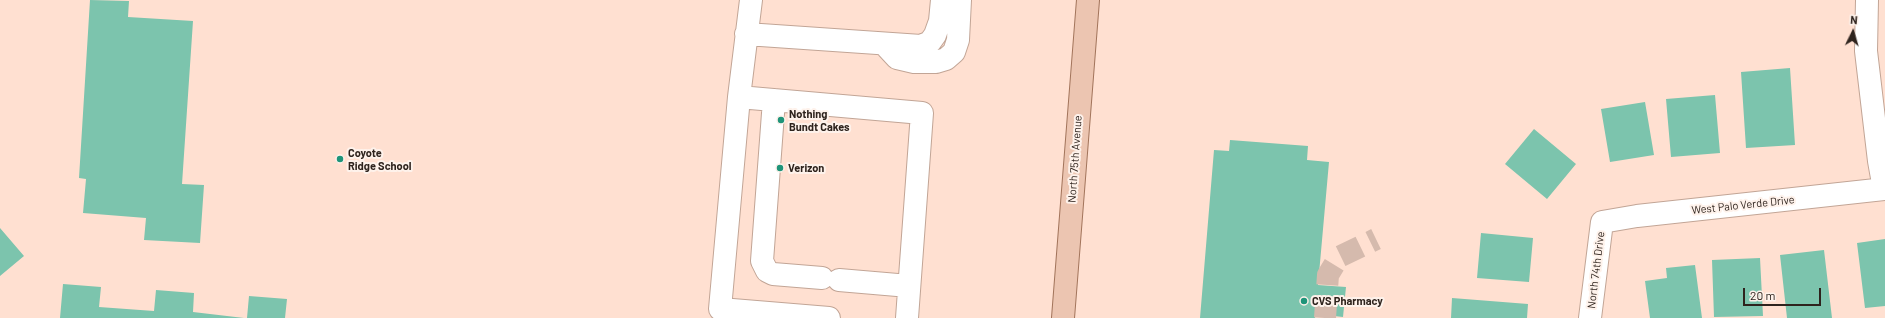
<!DOCTYPE html>
<style>
body{margin:0}
#map{position:relative;width:1885px;height:318px;overflow:hidden;background:#ffe0d1;font-family:Barlow,sans-serif}
canvas{display:block}
.north{position:absolute;left:1833px;top:12px;width:40px;height:40px;-webkit-text-stroke:3px #fef2eb;paint-order:stroke;rotate:5deg;font-size:11px;font-weight:700;line-height:16px;text-align:center;color:#2e231d}
.north::after{content:'';display:block;margin:auto;width:14px;height:18px;background:#2e231d;clip-path:polygon(50% 0,100% 100%,50% 72%,0 100%)}
.scale{position:absolute;left:1743px;top:288px;width:78px;height:18px;box-sizing:border-box;border:2px solid #2e231d;border-top:0;padding-left:5px;font-size:12px;line-height:14px;white-space:nowrap;color:#2e231d;-webkit-text-stroke:3px #fef2eb;paint-order:stroke}
</style>
<div id="map">
<canvas width="1885" height="318"></canvas>
<div class="north">N</div>
<div class="scale">20 m</div>
</div>
<script>
const g = document.querySelector('canvas').getContext('2d');
g.lineJoin = 'round';
function fillPath(path, color) { g.fillStyle = color; g.fill(path, 'evenodd'); }
const poly = rows => new Path2D(rows.map(r => 'M' + r).join(''));
function strokePath(path, color, width, dash) { g.strokeStyle = color; g.lineWidth = width; g.lineCap = dash ? 'butt' : 'round'; g.setLineDash(dash || []); g.stroke(path); }
function write(font, color, halo, rows, align = 'center') {
  g.font = font + ' Barlow,sans-serif'; g.lineWidth = 4; g.setLineDash([]); g.textBaseline = 'middle'; g.strokeStyle = halo; g.fillStyle = color; for (const [text, x, y, turn = 0] of rows) {
    g.save(); g.translate(x, y); g.rotate((+turn || 0) * Math.PI / 180); g.textAlign = isNaN(turn) ? turn : align; if (halo) g.strokeText(text, 0, 0); g.fillText(text, 0, 0); g.restore();
  }
}
fillPath(poly([
 [90,0,129,1,128,17,193,21,182,184,204,185,200,243,144,240,146,218,83,213,86,179,79,178],
 [1790,68,1795,145,1746,148,1741,72],
 [1715,95,1720,153,1671,157,1666,99],
 [1645,102,1654,155,1610,162,1601,109],
 [1534,129,1576,164,1547,199,1505,164],
 [1230,140,1308,146,1307,160,1329,162,1318,285,1346,287,1343,317,1316,314,1315,318,1200,318,1214,150,1229,151],
 [0,228,24,256,0,276],
 [1481,233,1533,238,1529,282,1477,278],
 [1885,239,1885,306,1865,308,1857,243],
 [1824,250,1832,318,1787,318,1780,255],
 [1760,258,1763,316,1714,317,1712,260],
 [1695,265,1702,318,1650,318,1645,281,1667,278,1666,268],
 [63,284,101,287,99,307,154,311,156,290,194,293,193,312,244,318,60,318],
 [249,296,287,299,285,318,247,318],
 [1452,298,1528,304,1527,318,1451,318]
]), '#7cc4ad');
strokePath(poly([
 [1325,318,1328,275,1339,257,1376,239]
]), '#d5baad', 22, [22, 11]);
const minor = poly([
 [751,0,739,97,720,309,829,318],
 [1867,0,1866,51,1879,161,1884,189],
 [746,34,921,46,930,42,935,35,940,21,942,0],
 [884,44,897,58,914,62,936,62,946,59,954,52,958,40,960,0],
 [739,97,922,113,907,318],
 [774,100,762,261,767,271,773,274,822,278],
 [839,280,909,286],
 [1590,318,1602,222,1637,216,1885,189]
]);
const major = poly([
 [1063,318,1088,0]
]);
strokePath(minor, '#c2a596', 24);
strokePath(major, '#a2745b', 24);
strokePath(minor, '#fff', 22);
strokePath(major, '#ecc5b1', 22);
for (const [x, y, r, color] of [
 [781,120,4,"#1e9479"],
 [340,159,4,"#1e9479"],
 [780,168,4,"#1e9479"],
 [1304,301,4,"#1e9479"]
]) { const dot = new Path2D(); dot.arc(x, y, r, 0, 2 * Math.PI); g.fillStyle = color; g.fill(dot); strokePath(dot, '#fef2eb', 1.5); }
write('bold 11px', '#2e231d', '#fef2eb', [
 ["Nothing",789,114],
 ["Bundt Cakes",789,127],
 ["Coyote",348,153],
 ["Ridge School",348,166],
 ["Verizon",788,168],
 ["CVS Pharmacy",1312,301]
], 'left');
write('11px', '#2e231d', '#fef2eb', [
 ["North 75th Avenue",1075,159,-86],
 ["West Palo Verde Drive",1743,205,-6],
 ["North 74th Drive",1596,270,-83]
]);
</script>
